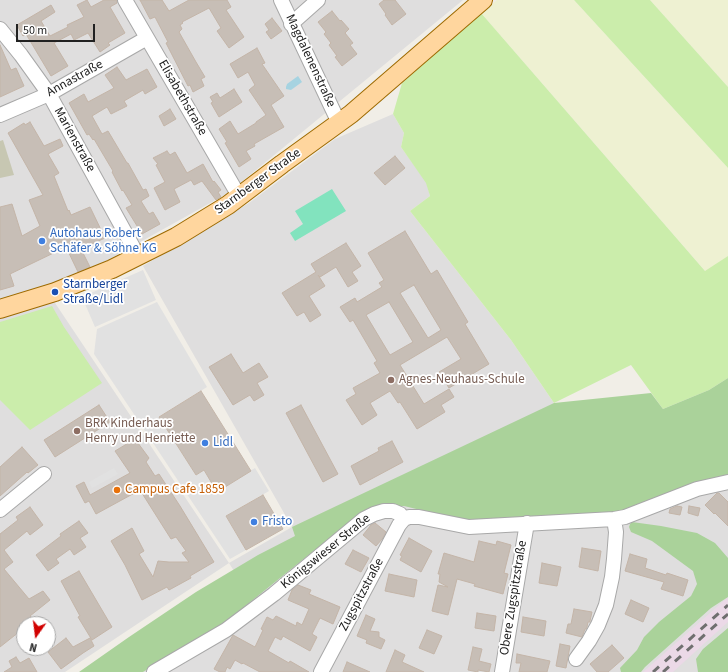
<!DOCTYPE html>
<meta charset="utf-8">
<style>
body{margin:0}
#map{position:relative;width:728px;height:672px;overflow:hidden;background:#f1eee7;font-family:"Source Sans 3",sans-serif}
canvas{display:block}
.north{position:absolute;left:16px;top:616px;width:40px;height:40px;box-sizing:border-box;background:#fff;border:1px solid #a6a6a6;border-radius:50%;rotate:194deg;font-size:11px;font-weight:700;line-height:16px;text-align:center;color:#212121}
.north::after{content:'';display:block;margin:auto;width:14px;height:18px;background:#d10100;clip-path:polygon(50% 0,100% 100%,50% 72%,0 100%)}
.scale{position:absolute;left:16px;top:24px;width:79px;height:18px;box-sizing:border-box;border:2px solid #212121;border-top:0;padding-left:5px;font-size:12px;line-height:14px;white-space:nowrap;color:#212121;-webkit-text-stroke:3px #fff;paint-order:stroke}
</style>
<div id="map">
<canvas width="728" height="672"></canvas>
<div class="north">N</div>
<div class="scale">50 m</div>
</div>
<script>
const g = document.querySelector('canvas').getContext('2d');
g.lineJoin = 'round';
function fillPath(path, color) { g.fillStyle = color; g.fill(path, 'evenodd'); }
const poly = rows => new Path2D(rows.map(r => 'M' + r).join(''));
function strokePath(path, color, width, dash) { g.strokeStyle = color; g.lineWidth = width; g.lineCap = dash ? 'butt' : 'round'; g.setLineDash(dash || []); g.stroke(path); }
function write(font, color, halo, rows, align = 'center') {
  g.font = font + ' "Source Sans 3",sans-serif'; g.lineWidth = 3.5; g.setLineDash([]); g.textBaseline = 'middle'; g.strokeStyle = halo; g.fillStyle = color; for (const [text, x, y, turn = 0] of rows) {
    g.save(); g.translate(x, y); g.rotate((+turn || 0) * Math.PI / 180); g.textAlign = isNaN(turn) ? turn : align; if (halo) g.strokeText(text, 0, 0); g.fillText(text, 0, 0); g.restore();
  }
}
fillPath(poly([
 [0,0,463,0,228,193,81,275,45,288,229,563,292,527,143,266,249,203,335,139,393,114,404,133,401,147,427,183,430,196,410,211,511,340,554,403,609,427,728,469,728,672,143,672,252,600,229,563,65,672,0,672],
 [24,624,48,624,48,648,24,648]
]), '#dfdede');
fillPath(poly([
 [728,597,728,622,673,672,643,672]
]), '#ebd9e7');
fillPath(poly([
 [3,140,14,175,0,178,0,141]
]), '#c7c7b2');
fillPath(poly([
 [497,0,574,0,728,168,728,256,706,272,481,13],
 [650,0,728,0,728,87]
]), '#eef1d2');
fillPath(poly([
 [574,0,650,0,728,87,728,168],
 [481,13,705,271,728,256,728,378,709,390,663,409,631,365,554,403,511,340,410,211,430,196,426,183,401,147,404,133,393,114,402,83],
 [52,306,64,327,102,383,30,430,0,400,0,322]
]), '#cbedab');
fillPath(poly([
 [728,378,728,475,618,514,470,522,404,506,373,506,316,549,223,624,143,672,79,672,129,637,196,592,258,555,295,536,292,527,554,403,651,393,663,409,709,390],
 [632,522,661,526,697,533,715,543,728,558,728,597,711,608,645,667,641,672,621,672,620,668,637,650,644,637,659,622,691,596,697,584,693,571,652,541,631,532,629,527,630,524],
 [728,628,728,672,698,672,696,659,703,649]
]), '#aad29a');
fillPath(poly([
 [332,189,346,211,295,241,290,233,303,224,295,211]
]), '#82e3be');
fillPath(poly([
 [143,270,156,300,95,327,82,297],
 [157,302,207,387,159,417,196,475,204,470,217,491,255,468,269,491,226,516,246,550,230,559,94,354,97,329],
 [114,468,118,474,92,488,89,482]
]), '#e1e1e1');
fillPath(poly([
 [298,76,302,82,291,90,286,89,286,87,287,84]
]), '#a6d3e1');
const building = poly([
 [87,0,91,7,104,0,117,0,117,3,110,7,125,33,108,43,110,45,100,52,88,33,74,40,71,34,54,43,68,66,51,76,26,34,23,36,17,25,51,5,55,12,41,21,50,36,68,27,67,25,84,17,77,5,87,0],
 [140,0,162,0,169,11,189,0,227,0,231,7,226,10,244,37,229,48,217,31,221,28,209,8,182,22,183,23,180,25,182,29,179,32,196,62,205,77,201,79,204,86,193,92,190,85,188,86,166,43,168,42,155,17,150,19,140,0],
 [384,0,395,0,406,14,392,25,385,15,386,14,379,4,384,0],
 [332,11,340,21,341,20,349,29,345,33,353,43,350,45,357,54,342,66,335,57,337,56,329,45,331,43,324,34,326,32,318,22,332,11],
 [272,18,282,31,271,39,266,32,269,30,265,24,272,18],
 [0,45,11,70,16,68,24,86,0,97,0,45],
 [257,48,265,63,262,64,284,96,271,105,284,127,254,144,255,146,246,151,251,159,239,167,225,143,227,142,219,129,230,121,238,134,256,123,256,122,266,115,249,90,255,85,248,72,238,78,230,64,257,48],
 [117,67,126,80,147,69,157,87,145,94,143,90,124,101,127,106,111,114,107,107,92,116,102,134,108,131,127,163,128,163,143,190,146,189,149,196,141,201,149,214,153,212,160,224,142,234,126,208,132,205,123,190,122,191,112,172,113,171,94,139,93,140,89,134,87,135,69,103,84,94,88,102,114,88,105,75,117,67],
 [234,89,242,102,219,117,211,103,213,102,210,97,217,93,220,98,234,89],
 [170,109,176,119,164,126,159,116,170,109],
 [30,122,44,146,60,139,63,146,48,154,59,173,54,176,68,211,69,210,71,215,90,207,105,238,81,249,90,267,78,272,66,247,10,274,14,286,0,290,0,207,12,204,22,236,40,226,29,200,43,195,8,133,24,123,25,125,30,122],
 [167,151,170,155,175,152,187,173,203,164,213,182,214,181,221,190,218,192,221,197,216,200,202,181,194,185,191,180,174,189,180,202,165,210,154,188,165,182,156,165,158,164,153,158,167,151],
 [395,156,405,168,385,185,374,173,395,156],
 [405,231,431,274,437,270,468,322,465,324,489,364,449,388,439,372,461,359,447,337,400,365,424,404,449,389,454,397,441,405,445,412,417,429,400,402,398,403,390,391,370,403,377,415,362,425,346,400,356,394,353,388,380,373,374,363,377,361,353,320,350,322,340,307,355,298,357,302,382,287,379,283,384,280,368,253,405,231],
 [414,285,441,330,428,338,400,293,414,285],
 [389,302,413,342,390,355,366,315,389,302],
 [346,243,361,266,352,272,358,281,348,287,336,267,320,277,318,275,325,286,309,296,321,315,310,322,304,312,297,316,282,293,316,272,311,264,346,243],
 [231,354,243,373,259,363,268,377,257,383,264,395,254,401,250,395,233,405,209,367,231,354],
 [201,391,251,471,217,492,204,470,196,475,159,417,201,391],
 [99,405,110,422,55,457,44,440,99,405],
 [301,405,338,474,323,482,286,413,301,405],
 [135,439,149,458,146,462,155,476,159,474,180,506,214,562,190,576,191,578,169,590,167,587,142,600,125,565,111,541,132,528,144,551,139,554,153,577,158,561,169,562,189,562,182,553,186,551,176,537,171,539,140,490,96,514,89,501,85,503,76,486,84,482,90,495,130,473,115,451,135,439],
 [392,441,403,462,360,485,351,466,379,451,378,448,392,441],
 [22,447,38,465,28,473,27,472,0,496,0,467,22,447],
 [717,493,719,493,728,502,728,526,715,513,714,514,705,505,717,493],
 [263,495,283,529,246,550,226,516,263,495],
 [677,506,682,507,680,515,669,513,670,509,677,506],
 [689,506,700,508,698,516,688,513,689,506],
 [30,507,43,525,30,535,27,531,4,550,13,562,4,569,29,599,43,591,50,600,30,616,34,620,28,624,24,624,24,628,0,647,0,534,18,520,16,517,30,507],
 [79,521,88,533,80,538,86,547,74,555,70,549,56,559,59,563,48,571,36,555,61,536,60,534,79,521],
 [375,523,386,532,383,538,376,546,363,535,371,525,375,523],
 [409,538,432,551,421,572,400,560,402,556,400,555,409,538],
 [479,541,496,545,497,541,511,545,504,573,508,574,503,594,474,586,475,584,457,579,448,615,432,611,438,585,448,587,439,582,440,574,438,574,444,553,474,562,479,541],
 [582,548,601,551,598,571,579,567,582,548],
 [353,550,369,558,361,572,345,564,353,550],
 [630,554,647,559,645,568,666,575,667,573,688,580,683,596,661,589,664,582,625,571,630,554],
 [542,563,561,567,557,586,539,583,542,563],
 [79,571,112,627,92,640,78,617,80,616,61,581,79,571],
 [389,574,417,580,414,597,385,591,389,574],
 [298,585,311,590,309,594,340,607,333,624,320,618,312,634,317,637,310,651,283,636,281,640,275,637,268,651,289,663,290,661,309,672,260,672,243,663,242,664,235,660,230,669,227,667,225,672,220,672,214,669,233,635,255,647,263,630,261,629,267,617,273,620,276,616,296,626,297,622,302,625,309,609,288,600,292,590,298,585],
 [631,600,649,608,643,622,625,614,631,600],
 [574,609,592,612,590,621,590,622,588,622,587,627,586,629,585,629,582,637,566,633,568,624,571,624,574,609],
 [477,613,496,616,494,631,475,628,477,613],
 [366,615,375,619,370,631,379,632,379,637,385,640,381,649,366,643,367,640,357,636,366,615],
 [523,617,546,621,544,636,521,632,523,617],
 [427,630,442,636,434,654,419,648,427,630],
 [66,638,73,647,90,638,94,646,83,653,61,669,48,652,66,638],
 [560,644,570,646,566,668,556,666,560,644],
 [612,645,624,658,608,672,597,672,590,664,612,645],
 [473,647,482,649,479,661,491,664,489,672,478,670,478,672,468,670,473,647],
 [395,650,405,655,402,662,424,672,386,672,395,650],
 [517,654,550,661,547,672,519,672,521,663,516,663,517,654],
 [16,657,20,663,29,658,37,672,4,672,12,667,9,661,16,657],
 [347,662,370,672,343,672,347,662]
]);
fillPath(building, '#c7beb6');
strokePath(building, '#c4b5a8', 1);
const minor = poly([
 [125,0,239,196],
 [281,0,339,123],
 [291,24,318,0],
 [0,29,21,55,49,94,138,256],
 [0,115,49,94,147,38],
 [0,510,44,474],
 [404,519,409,517,419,517,469,527,614,519,625,517,697,489,728,482],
 [576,659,589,641,598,625,606,605,612,577,614,559,616,532,614,519],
 [154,672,226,630,274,594,364,519,374,514,384,511,393,511,400,514,404,519],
 [321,672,399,525,404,519],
 [502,672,527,523]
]);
const major = poly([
 [0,309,55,292,112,269,176,237,228,205,282,164,351,114,483,0]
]);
strokePath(minor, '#a8a8a8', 16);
strokePath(major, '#9d6a00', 20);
strokePath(minor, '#fff', 14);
strokePath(major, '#ffd69e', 18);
strokePath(poly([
 [653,672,728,605],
 [663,672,728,614]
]), '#6f6f6f', 3, [8, 8]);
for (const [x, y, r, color] of [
 [42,241,4,"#3f7fe0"],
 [55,292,4,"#1a4fb4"],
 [391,380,4,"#8d6e63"],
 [77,431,4,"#8d6e63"],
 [205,443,4,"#3f7fe0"],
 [117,490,4,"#e8710a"],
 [254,522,4,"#3f7fe0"]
]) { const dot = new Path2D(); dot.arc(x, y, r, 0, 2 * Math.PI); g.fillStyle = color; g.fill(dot); strokePath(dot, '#fff', 1.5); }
write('13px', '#212121', '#fff', [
 ["Magdalenenstraße",310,61,65],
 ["Annastraße",75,79,-29],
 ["Elisabethstraße",182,98,60],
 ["Marienstraße",74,140,61],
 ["Starnberger Straße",258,182,-36],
 ["Königswieser Straße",326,552,-39],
 ["Zugspitzstraße",362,595,-62],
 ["Obere Zugspitzstraße",514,598,-81]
]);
write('13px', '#366cbe', '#fff', [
 ["Autohaus Robert",50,234],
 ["Schäfer & Söhne KG",50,249],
 ["Lidl",213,443],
 ["Fristo",262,522]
], 'left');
write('13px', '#164399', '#fff', [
 ["Starnberger",63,285],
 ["Straße/Lidl",63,300]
], 'left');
write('13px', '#785e54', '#fff', [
 ["Agnes-Neuhaus-Schule",399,380],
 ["BRK Kinderhaus",85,424],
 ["Henry und Henriette",85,439]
], 'left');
write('13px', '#c56008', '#fff', [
 ["Campus Cafe 1859",125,490]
], 'left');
</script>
